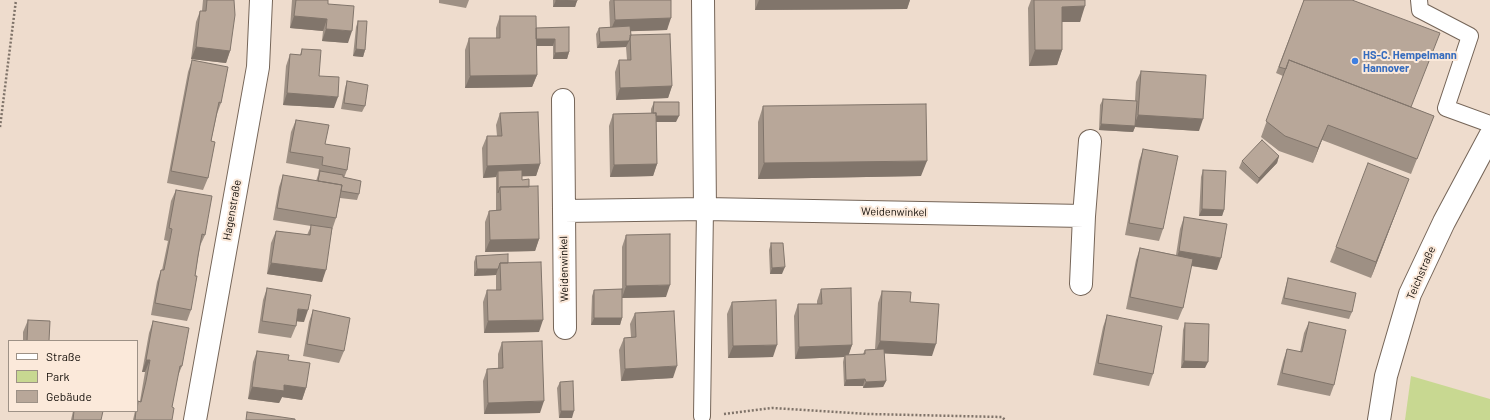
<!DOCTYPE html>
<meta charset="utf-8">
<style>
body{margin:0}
#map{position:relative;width:1490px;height:420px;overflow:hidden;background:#eedccd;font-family:Barlow,sans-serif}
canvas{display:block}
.legend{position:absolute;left:8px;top:340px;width:130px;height:72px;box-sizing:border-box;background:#fbe9da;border:1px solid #9d9186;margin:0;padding:5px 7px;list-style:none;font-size:12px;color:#110c07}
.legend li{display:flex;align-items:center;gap:8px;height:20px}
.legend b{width:20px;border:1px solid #9d9186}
</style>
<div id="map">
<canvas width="1490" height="420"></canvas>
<ul class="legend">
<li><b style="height:5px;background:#fff"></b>Straße</li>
<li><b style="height:11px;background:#c8d891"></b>Park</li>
<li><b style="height:11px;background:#b8a799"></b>Gebäude</li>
</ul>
</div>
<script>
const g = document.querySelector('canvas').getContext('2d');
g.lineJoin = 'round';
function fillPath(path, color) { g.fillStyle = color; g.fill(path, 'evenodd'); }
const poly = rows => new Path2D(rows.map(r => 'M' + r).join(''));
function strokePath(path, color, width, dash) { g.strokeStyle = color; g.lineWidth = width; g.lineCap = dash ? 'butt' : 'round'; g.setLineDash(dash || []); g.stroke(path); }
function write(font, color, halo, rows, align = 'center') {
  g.font = font + ' Barlow,sans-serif'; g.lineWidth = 4; g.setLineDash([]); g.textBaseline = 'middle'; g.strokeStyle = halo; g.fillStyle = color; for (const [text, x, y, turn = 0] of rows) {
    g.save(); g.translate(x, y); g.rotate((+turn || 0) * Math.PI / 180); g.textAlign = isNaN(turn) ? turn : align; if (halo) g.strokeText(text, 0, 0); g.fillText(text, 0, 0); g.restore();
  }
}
fillPath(poly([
 [1411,376,1490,399,1490,420,1405,420]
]), '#c8d891');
const lane = poly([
 [1419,0,1420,10,1470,36,1446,108,1490,124],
 [702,416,705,209]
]);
const street = poly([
 [703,0,705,209],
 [563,100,564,211],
 [1084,216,1090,141],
 [565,328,564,211,705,209,1084,216,1081,284],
 [195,420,258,67,261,0],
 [1379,420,1386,376,1410,294,1444,222,1490,136]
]);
strokePath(lane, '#756558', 18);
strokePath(street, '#756558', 24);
strokePath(poly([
 [0,127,16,0],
 [724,414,772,408,869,414,1002,417,1005,420]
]), '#7f7369', 2.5, [2, 2]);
strokePath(lane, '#fff', 16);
strokePath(street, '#fff', 22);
fillPath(poly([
 [203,0,234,0,230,51,226,63,191,59,196,22,200,11,202,11],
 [292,0,328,0,328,4,348,43,322,41,323,31,290,28],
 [439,0,469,0,466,8,439,3],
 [553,0,577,0,575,7,553,7],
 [610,0,671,0,667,30,631,31,631,35,672,86,668,98,616,100,615,72,619,60,627,60,626,47,597,48,596,34,599,28,610,27,609,2],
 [755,0,910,0,907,9,755,10],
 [1031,0,1085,0,1080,22,1062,22,1062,50,1057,65,1029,66,1028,8],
 [1304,0,1411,107,1434,116,1411,174,1322,140,1313,163,1279,151,1261,137,1283,76,1276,73],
 [500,16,536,28,569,27,569,52,567,59,553,59,553,46,536,46,537,75,532,87,465,88,465,50,469,38,496,38,496,28],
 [358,21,365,50,363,57,353,56,356,27],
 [302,49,334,108,283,105,286,66,290,54,300,55],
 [192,60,221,103,217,114,211,141,208,178,203,190,167,183,188,72],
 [1141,71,1199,131,1135,127,1133,132,1099,130,1100,105,1103,99,1135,101,1136,82],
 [347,81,365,106,362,112,341,109,345,88],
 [654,102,676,122,656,122,657,164,653,176,610,177,609,126,613,114,651,113,651,109],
 [763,106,921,176,758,179,758,122],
 [500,113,540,164,536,176,522,176,522,180,529,187,539,239,535,251,485,252,485,222,489,211,496,210,496,177,483,178,482,148,487,136,497,136,496,125],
 [296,120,325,144,347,170,344,178,359,194,357,200,340,198,336,218,332,230,322,282,267,274,271,243,276,231,307,235,311,226,273,220,279,187,283,175,316,181,318,175,319,169,286,163,291,132],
 [1143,149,1163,229,1159,241,1125,235,1139,161],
 [1279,156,1277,163,1257,184,1239,168,1242,161],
 [1203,170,1224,210,1222,216,1199,216,1201,177],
 [176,190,205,235,200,246,195,276,191,310,187,321,151,315,157,282,161,270,162,270,168,241,164,240,171,201],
 [1403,194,1371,278,1330,262,1336,247],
 [1184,217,1217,270,1191,266,1183,308,1178,320,1126,309,1136,260,1140,248,1176,255,1180,229],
 [626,235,666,297,622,298,622,318,620,325,591,325,592,296,594,290,622,289,622,247],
 [771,243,782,274,770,274,769,250],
 [476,256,508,263,539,332,484,333,483,302,487,290,496,290,496,275,474,276,474,262],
 [1288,278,1352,312,1349,319,1281,304,1286,285],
 [267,288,304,322,296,321,296,326,291,338,258,333,263,300],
 [821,289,852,345,848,355,863,354,865,350,875,349,878,303,882,291,910,302,932,356,884,353,886,381,883,387,863,388,863,386,844,386,843,362,844,357,795,359,794,316,798,304,817,304,817,301],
 [732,302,773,357,728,358,727,314],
 [313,310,344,351,339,363,303,356,309,322],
 [635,313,673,378,621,381,619,350,624,338,631,337,630,324],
 [1107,315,1153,374,1149,386,1093,375,1103,327],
 [28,320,49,341,23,341,23,332],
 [153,321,182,366,177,378,172,407,172,420,133,420,135,411,137,411,137,404,138,401,140,401,145,372,142,372,149,333],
 [1309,322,1334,385,1330,396,1277,385,1283,361,1287,349,1300,352,1304,333],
 [1185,323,1205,368,1181,368,1183,330],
 [502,342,540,413,484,414,483,381,487,369,498,369,498,354],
 [257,351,288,360,306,388,302,400,282,397,279,403,248,399,253,362],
 [560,382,572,418,559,418,557,388],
 [73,411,100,411,101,420,71,420]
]), '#9e9084');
fillPath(poly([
 [556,0,577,1,575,7,553,7],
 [759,0,910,0,907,9,755,10],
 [1085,6,1080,22,1056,22,1062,7],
 [294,16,327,19,323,31,290,28],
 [671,18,667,30,610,32,615,20],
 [326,29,352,31,348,43,322,41],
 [534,39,555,39,553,46,532,46],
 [629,41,626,47,597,48,600,42],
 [196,47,230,51,226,63,191,59],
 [356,49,365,50,363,57,353,56],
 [1035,50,1062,50,1057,65,1029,66],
 [569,52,567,59,553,59,555,53],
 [537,75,532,87,465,88,470,76],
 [672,86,668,98,616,100,620,88],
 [287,93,338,97,334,108,283,105],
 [1138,115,1203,119,1199,131,1135,127,1133,132,1099,130,1101,124,1134,126],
 [653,116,679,116,676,122,651,122],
 [1328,125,1322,140,1313,163,1318,148],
 [1279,156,1277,163,1257,184,1259,178],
 [927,161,921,176,758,179,764,163],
 [540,164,536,176,498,177,498,171,496,177,483,178,487,166],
 [657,164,653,176,610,177,614,165],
 [1409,179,1403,194,1371,278,1376,262],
 [1202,209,1224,210,1222,216,1199,216],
 [539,239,535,251,485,252,490,240],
 [1179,251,1221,258,1217,270,1175,263],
 [271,263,326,270,322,282,267,274],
 [785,267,782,274,770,274,772,268],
 [477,269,498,269,496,275,474,276],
 [670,285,666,297,622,298,626,286],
 [298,309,308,310,304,322,294,321],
 [594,318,622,318,620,325,591,325],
 [543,320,539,332,484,333,488,321],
 [880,341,936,344,932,356,875,353],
 [777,345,773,357,728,358,733,346],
 [852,345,848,357,845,355,844,357,795,359,799,347],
 [146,360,150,360,145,372,142,372],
 [1184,361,1208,362,1205,368,1181,368],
 [677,366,673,378,621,381,625,369],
 [865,379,863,386,844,386,846,380],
 [886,381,883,387,863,388,866,382],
 [284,385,306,388,302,400,282,397,279,403,248,399,252,387],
 [544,401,540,413,484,414,488,403],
 [561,411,574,411,572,418,559,418]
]), '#81756b');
const building = poly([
 [207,0,234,0,235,15,230,51,196,47,200,11,206,11,207,0],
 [296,0,328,0,328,4,354,6,352,31,326,29,327,19,294,16,296,0],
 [556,0,577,0,577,1,556,0],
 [614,0,671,0,671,18,615,20,614,0],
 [1034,0,1085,0,1085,6,1062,7,1062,50,1035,50,1034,0],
 [1304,0,1352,0,1440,33,1411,107,1289,60,1286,69,1279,67,1304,0],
 [500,16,536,16,537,75,470,76,469,38,500,38,500,16],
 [358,21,367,21,365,50,356,49,358,21],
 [630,26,631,35,629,41,600,42,599,28,630,26],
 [569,27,569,52,555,53,555,39,536,39,536,28,569,27],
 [670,34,672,86,620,88,619,60,631,60,630,35,670,34],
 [302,49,321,50,319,76,339,77,338,97,287,93,290,54,301,55,302,49],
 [192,60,228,67,221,103,219,102,211,141,215,142,208,178,171,171,192,60],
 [1289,60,1434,116,1417,159,1328,125,1318,148,1285,136,1266,121,1289,60],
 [1141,71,1206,75,1203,119,1138,115,1141,71],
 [347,81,368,85,365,106,344,103,347,81],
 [1103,99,1137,101,1135,126,1101,124,1103,99],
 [654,102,679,102,679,116,656,116,656,113,653,113,654,102],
 [926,104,927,161,764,163,763,106,926,104],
 [538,112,540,164,487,166,487,136,502,136,500,113,538,112],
 [656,113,657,164,614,165,613,114,656,113],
 [296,120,329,125,325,144,350,148,347,170,322,165,323,157,290,152,296,120],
 [1262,140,1279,156,1259,178,1242,161,1262,140],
 [1143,149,1178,156,1163,229,1129,223,1143,149],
 [1368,163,1409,179,1376,262,1336,247,1368,163],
 [522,170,522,180,529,179,529,187,500,187,498,193,498,171,522,170],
 [1203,170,1226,171,1224,210,1202,209,1203,170],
 [320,171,343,175,343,177,361,181,359,194,341,191,342,185,318,181,320,171],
 [283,175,342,185,336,218,277,208,283,175],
 [538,186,539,239,490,240,489,211,501,210,500,187,538,186],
 [176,190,212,196,205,235,202,234,198,256,195,276,197,276,191,310,155,303,161,270,164,270,172,229,169,228,176,190],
 [1184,217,1227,224,1221,258,1179,251,1184,217],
 [311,225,332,228,326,270,271,263,276,231,310,235,311,225],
 [670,234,670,285,626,286,626,235,670,234],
 [771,243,783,243,785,267,772,268,771,243],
 [1140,248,1193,259,1183,308,1130,297,1140,248],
 [508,254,508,263,500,263,498,269,477,269,476,256,508,254],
 [541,262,543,320,488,321,487,290,501,290,500,263,541,262],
 [1288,278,1356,293,1352,312,1284,298,1288,278],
 [267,288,311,295,308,310,298,309,296,326,262,321,267,288],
 [851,288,852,345,799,347,798,304,822,304,821,289,851,288],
 [622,289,622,318,594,318,594,290,622,289],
 [882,291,911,292,910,302,939,304,936,344,880,341,882,291],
 [776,300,777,345,733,346,732,302,776,300],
 [313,310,350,318,344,351,307,344,313,310],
 [674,311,677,366,625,369,624,338,636,337,635,313,674,311],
 [1107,315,1162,326,1153,374,1098,363,1107,315],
 [28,320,50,321,49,341,27,341,28,320],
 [153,321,189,328,182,366,180,366,172,407,174,408,172,420,135,420,136,411,137,411,138,401,141,402,146,381,150,360,146,360,153,321],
 [1309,322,1346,330,1334,385,1282,373,1287,349,1302,352,1309,322],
 [1185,323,1209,324,1208,362,1184,361,1185,323],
 [542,341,544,401,488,403,487,369,503,368,502,342,542,341],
 [884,349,886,381,866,382,865,379,846,380,845,355,865,354,865,350,884,349],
 [257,351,289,355,288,360,310,363,306,388,284,385,284,391,252,387,257,351],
 [573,381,574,411,561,411,560,382,573,381],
 [74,411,103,411,101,420,73,420,74,411],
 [247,412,295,419,295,420,246,420,247,412]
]);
fillPath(building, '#b8a799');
strokePath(building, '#81756b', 1);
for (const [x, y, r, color] of [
 [1355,61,4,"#3f7fe0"]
]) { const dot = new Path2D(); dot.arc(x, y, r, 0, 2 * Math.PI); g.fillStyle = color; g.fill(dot); strokePath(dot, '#fbe9da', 1.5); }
write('bold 11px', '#366cbe', '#fbe9da', [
 ["HS-C. Hempelmann",1363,55],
 ["Hannover",1363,68]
], 'left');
write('11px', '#110c07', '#fbe9da', [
 ["Hagenstraße",232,210,-80],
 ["Weidenwinkel",894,212,1],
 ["Weidenwinkel",564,269,-91],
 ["Teichstraße",1421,273,-67]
]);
</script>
